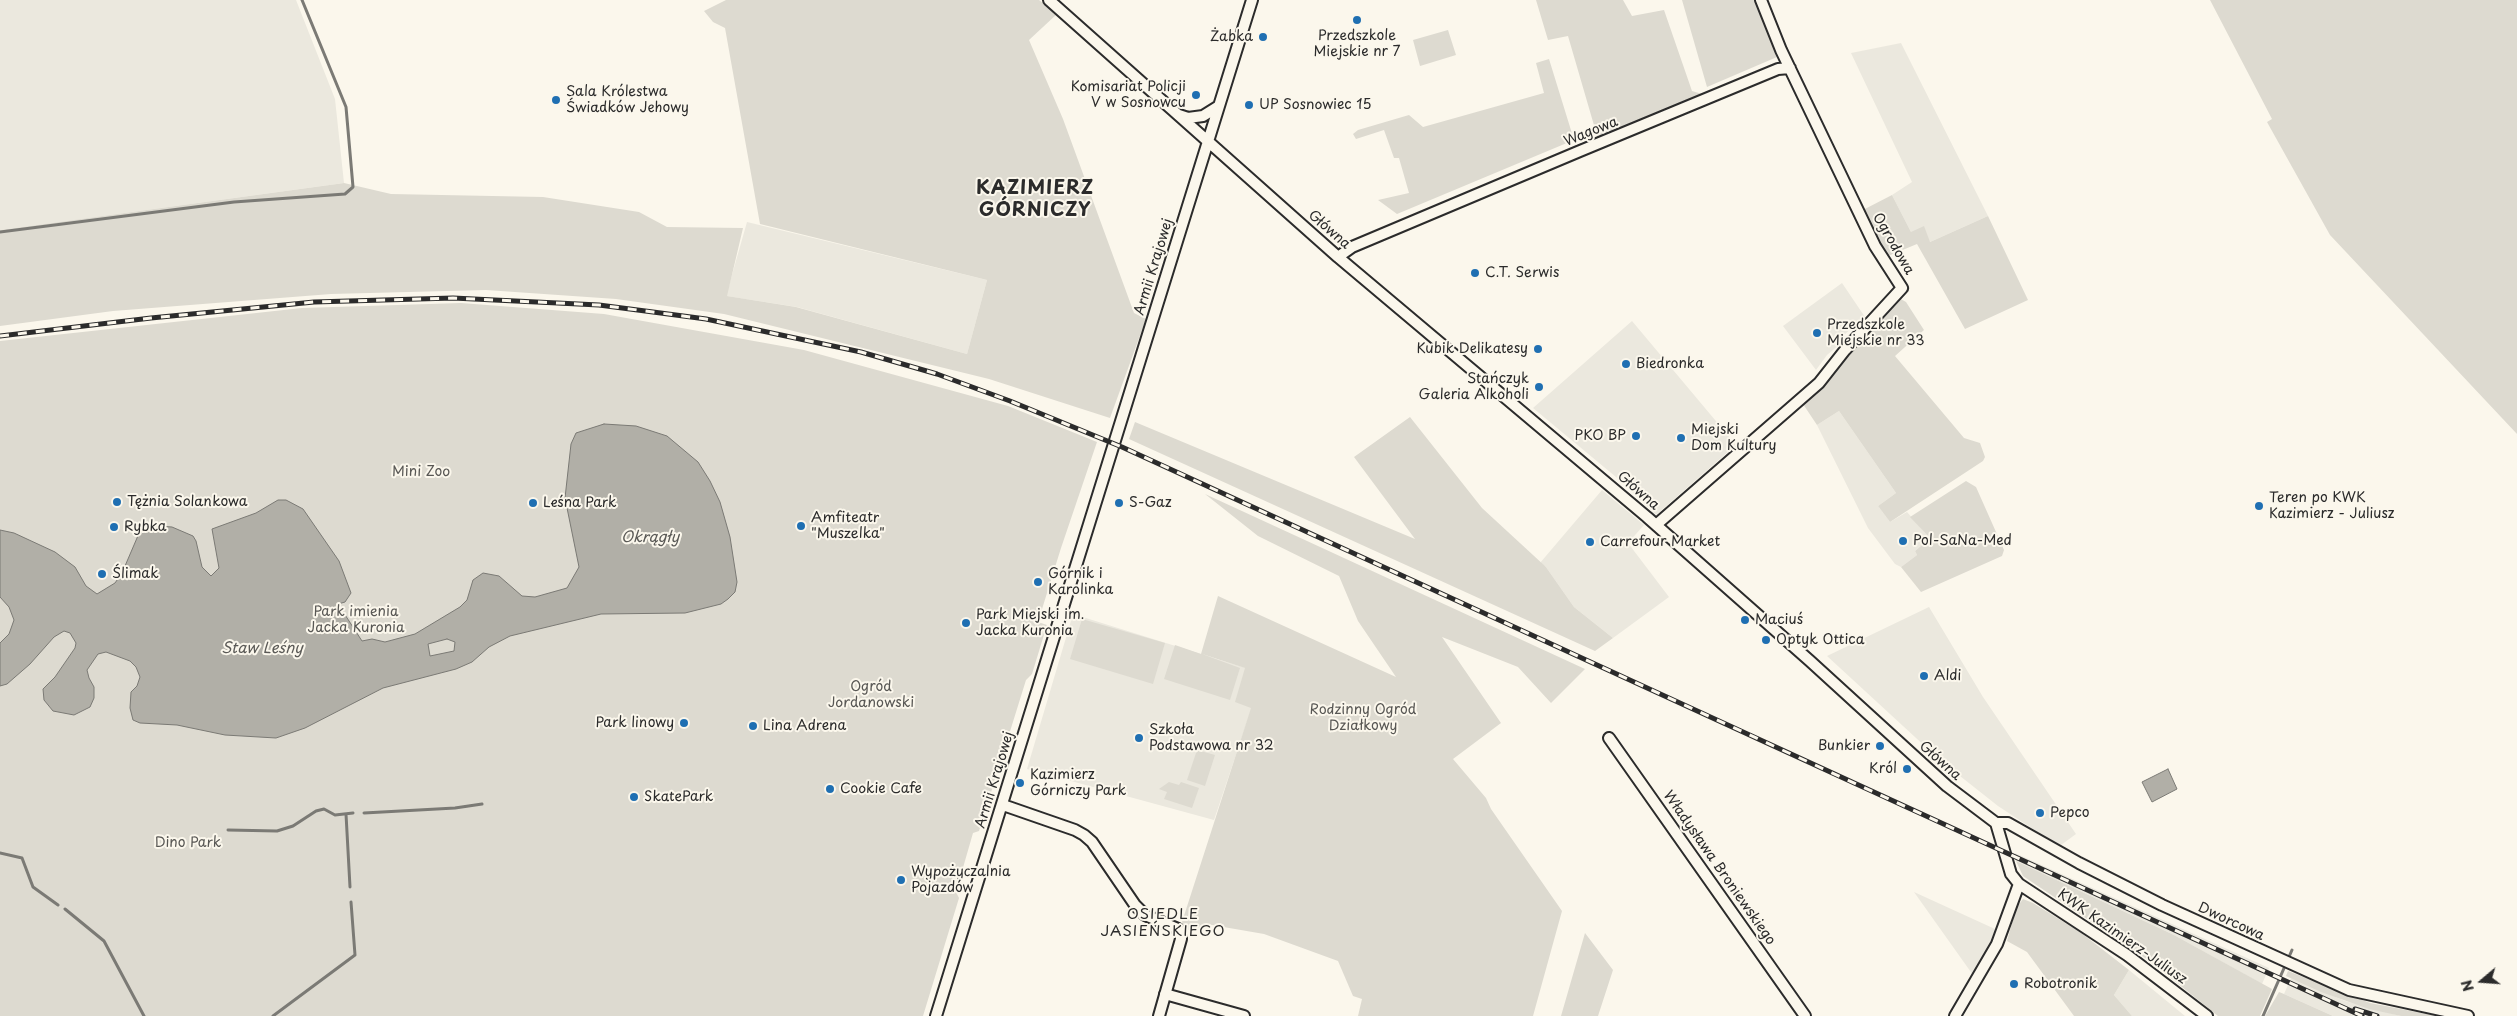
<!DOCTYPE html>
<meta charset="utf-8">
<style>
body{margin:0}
#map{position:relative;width:2517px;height:1016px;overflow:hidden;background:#fbf7ec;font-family:"Playpen Sans",sans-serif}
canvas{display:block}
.north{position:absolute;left:2457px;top:956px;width:50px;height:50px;-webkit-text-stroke:4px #fbf7ec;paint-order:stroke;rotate:252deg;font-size:14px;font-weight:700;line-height:20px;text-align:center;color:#2b2b2b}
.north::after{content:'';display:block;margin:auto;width:18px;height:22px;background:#2b2b2b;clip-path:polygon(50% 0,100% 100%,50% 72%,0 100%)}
</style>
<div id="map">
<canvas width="2517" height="1016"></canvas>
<div class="north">N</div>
</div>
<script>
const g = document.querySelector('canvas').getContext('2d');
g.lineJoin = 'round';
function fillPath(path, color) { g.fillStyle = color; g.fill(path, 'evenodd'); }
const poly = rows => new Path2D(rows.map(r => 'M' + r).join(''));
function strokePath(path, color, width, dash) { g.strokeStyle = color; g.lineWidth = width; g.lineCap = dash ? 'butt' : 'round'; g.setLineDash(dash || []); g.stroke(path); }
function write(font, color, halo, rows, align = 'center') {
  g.font = font + ' "Playpen Sans",sans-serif'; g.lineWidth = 4; g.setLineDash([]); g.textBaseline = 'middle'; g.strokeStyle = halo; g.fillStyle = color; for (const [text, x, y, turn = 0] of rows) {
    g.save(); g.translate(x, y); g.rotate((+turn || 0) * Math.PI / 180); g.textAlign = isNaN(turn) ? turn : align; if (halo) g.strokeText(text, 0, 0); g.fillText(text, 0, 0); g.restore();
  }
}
fillPath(poly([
 [0,0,296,0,335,99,344,183,0,230],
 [1901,43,1988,216,1930,242,1911,232,1892,195,1912,182,1851,53],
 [747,222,987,280,967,354,797,307,726,296],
 [1842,283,1865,317,1838,340,1840,344,1827,355,1816,370,1783,326],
 [1632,321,1736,445,1656,515,1622,482,1533,408],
 [1839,411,1896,493,1878,506,1890,522,1907,512,1930,538,1915,551,1917,555,1901,567,1895,564,1868,528,1817,425],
 [1602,490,1644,525,1628,543,1669,597,1613,638,1574,607,1546,567,1540,563],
 [1929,607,1983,697,2076,834,2061,845,2039,833,1998,806,1941,761,1827,656],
 [1073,614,1246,668,1252,707,1214,820,1027,769],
 [2015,853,2269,968,2262,984,2174,935,2016,861],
 [1914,892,1995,929,1996,936,1973,975],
 [2129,970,2185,1016,2132,1016,2114,995],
 [2291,978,2345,1001,2401,1016,2333,1016,2284,994]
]), '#ebe8de');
fillPath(poly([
 [726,0,1039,0,1057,14,1029,40,1063,119,1134,313,1146,319,1110,418,989,379,724,314,616,299,486,290,331,294,113,311,0,326,0,230,344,183,391,194,543,197,639,212,667,227,743,228,727,296,796,307,967,354,987,280,760,224,725,28,713,22,704,11],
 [1536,0,1623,0,1632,16,1664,10,1692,91,1702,94,1598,139,1568,36,1548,40],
 [1682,0,1757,0,1777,57,1707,87],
 [2210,0,2517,0,2517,434,2330,235,2267,122,2272,119],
 [1448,30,1456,55,1420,66,1413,40],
 [1549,59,1574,140,1397,214,1378,200,1409,193,1399,158,1394,158,1384,130,1356,139,1353,134,1358,130,1409,115,1423,127,1544,93,1536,63],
 [1892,195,1911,232,1924,226,1930,242,1988,216,2028,300,1965,329,1917,244,1888,256,1861,211],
 [1899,298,1906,302,1924,330,1895,356,1964,438,1980,443,1985,457,1983,461,1890,522,1878,506,1896,493,1839,411,1817,425,1803,404,1818,392],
 [461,303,604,314,804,350,1008,406,1097,442,1061,548,1038,622,1047,625,1032,674,1026,680,979,831,973,833,956,892,959,898,923,1016,0,1016,0,341,302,308],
 [1410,417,1482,508,1546,567,1574,607,1613,638,1595,651,1129,439,1135,422,1415,539,1354,457],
 [1966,481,1976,487,2004,550,2002,556,1921,592,1901,567,1917,555,1915,551,1930,538,1910,517],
 [1205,494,1585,669,1551,703,1518,667,1442,637,1501,723,1453,759,1486,798,1491,809,1562,911,1533,1016,1358,1016,1362,999,1353,996,1338,961,1264,934,1212,925,1188,930,1182,922,1251,708,1235,702,1245,668,1202,654,1240,668,1230,700,1164,679,1175,645,1201,654,1218,596,1396,677,1358,621,1339,576,1258,536],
 [1082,619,1165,643,1153,684,1070,659],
 [1197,750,1215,755,1205,786,1187,780],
 [1169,782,1179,785,1181,782,1199,788,1192,808,1164,799,1167,792,1159,789],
 [2016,861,2174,935,2272,989,2260,1016,2218,1016,2151,962,2023,876],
 [2023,899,2033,903,2080,932,2129,970,2114,995,2132,1016,2074,1016,2027,952,2007,941,2016,908],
 [1585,933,1613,970,1598,1016,1561,1016],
 [2288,971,2370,1003,2437,1016,2401,1016,2369,1009,2321,992,2286,976],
 [2279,992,2284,994,2333,1016,2265,1016]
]), '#dddad0');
const water = poly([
 [604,424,636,426,667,436,698,462,710,481,720,502,730,537,737,582,735,592,728,599,721,604,685,613,601,614,510,636,489,647,472,662,456,669,383,688,305,728,276,738,225,735,177,725,140,723,133,720,130,708,131,692,137,686,140,677,136,667,130,661,106,652,98,654,87,670,89,678,94,687,94,698,90,707,74,715,53,711,44,700,43,689,55,677,75,648,76,643,70,633,64,631,54,637,30,664,7,684,0,686,0,643,9,634,14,620,9,607,0,597,0,530,14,533,55,552,75,567,86,586,97,594,115,583,122,573,140,531,158,526,172,527,193,536,196,541,202,567,211,576,219,568,212,529,256,513,278,500,286,500,303,509,339,561,351,593,345,602,338,604,362,641,372,639,385,642,415,634,460,607,467,600,473,580,483,573,499,576,522,596,535,597,567,588,579,567,565,498,571,444,576,433,604,424],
 [447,639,455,642,454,651,430,656,428,644,447,639],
 [2168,769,2177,789,2152,802,2142,782,2168,769]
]);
fillPath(water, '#b1afa7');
strokePath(water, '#7b7a75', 1);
strokePath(poly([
 [0,232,234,202,345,194,353,187,346,107,302,0],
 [364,813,455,808,482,804],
 [346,814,350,887],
 [228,830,277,831,293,826,316,811,324,809,335,815,353,813],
 [0,853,22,858,33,887,58,905],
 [65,909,104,941,144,1016],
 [273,1016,355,955,351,902],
 [2263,1016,2292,950]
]), '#7b7a75', 3);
const minor = poly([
 [1049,0,1338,257,1647,517,1810,661,1947,786,1996,823,2011,874,2019,884,2127,955,2207,1016],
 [1179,115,1188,118,1203,116,1219,106],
 [1338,257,1352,247,1580,151,1778,69,1790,68],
 [1656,525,1819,383,1845,350,1902,288,1875,246,1781,50,1761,0],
 [1609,738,1805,1016],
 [1003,805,1075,830,1084,835,1092,842,1135,905,1145,915,1178,929,1181,933,1181,939,1159,1016],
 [1996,823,2008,823,2079,863,2162,905,2349,990,2468,1016],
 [1165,994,1244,1016],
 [936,1016,1252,0],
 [1955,1016,1997,944,2019,884]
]);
strokePath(minor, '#2b2b2b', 14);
strokePath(minor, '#fbf7ec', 10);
const rail = poly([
 [0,336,151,318,314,302,453,298,599,305,653,312,706,319,861,352,937,374,1010,401,1122,447,2362,1016],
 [2355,1009,2377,1016]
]);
strokePath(rail, '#2b2b2b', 5);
strokePath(rail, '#fbf7ec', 3, [9]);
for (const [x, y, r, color] of [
 [1357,20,5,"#1f6fb2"],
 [1263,37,5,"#1f6fb2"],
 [1196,95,5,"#1f6fb2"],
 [556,100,5,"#1f6fb2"],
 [1249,105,5,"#1f6fb2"],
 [1475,273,5,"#1f6fb2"],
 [1817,333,5,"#1f6fb2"],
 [1538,349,5,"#1f6fb2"],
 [1626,364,5,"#1f6fb2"],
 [1539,387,5,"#1f6fb2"],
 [1636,436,5,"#1f6fb2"],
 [1681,438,5,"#1f6fb2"],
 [117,502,5,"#1f6fb2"],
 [533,503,5,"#1f6fb2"],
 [1119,503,5,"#1f6fb2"],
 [2259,506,5,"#1f6fb2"],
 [801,526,5,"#1f6fb2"],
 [114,527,5,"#1f6fb2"],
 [1903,541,5,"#1f6fb2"],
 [1590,542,5,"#1f6fb2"],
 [102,574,5,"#1f6fb2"],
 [1038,582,5,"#1f6fb2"],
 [1745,620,5,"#1f6fb2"],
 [966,623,5,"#1f6fb2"],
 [1766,640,5,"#1f6fb2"],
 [1924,676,5,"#1f6fb2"],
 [684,723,5,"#1f6fb2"],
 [753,726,5,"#1f6fb2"],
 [1139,738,5,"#1f6fb2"],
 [1880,746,5,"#1f6fb2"],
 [1907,769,5,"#1f6fb2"],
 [1020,783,5,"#1f6fb2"],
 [830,789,5,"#1f6fb2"],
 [634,797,5,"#1f6fb2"],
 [2040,813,5,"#1f6fb2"],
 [901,880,5,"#1f6fb2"],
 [2014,984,5,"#1f6fb2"]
]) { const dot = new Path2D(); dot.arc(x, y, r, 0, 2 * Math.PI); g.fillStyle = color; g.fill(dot); strokePath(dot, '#fbf7ec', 2); }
write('14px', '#2b2b2b', '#fbf7ec', [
 ["Przedszkole",1357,36,"center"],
 ["Miejskie nr 7",1357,52,"center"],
 ["Żabka",1253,37,"right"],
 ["Komisariat Policji",1186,87,"right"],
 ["V w Sosnowcu",1186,103,"right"],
 ["Sala Królestwa",566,92],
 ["Świadków Jehowy",566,108],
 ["UP Sosnowiec 15",1259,105],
 ["C.T. Serwis",1485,273],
 ["Przedszkole",1827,325],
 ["Miejskie nr 33",1827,341],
 ["Kubik Delikatesy",1528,349,"right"],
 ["Biedronka",1636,364],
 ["Stańczyk",1529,379,"right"],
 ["Galeria Alkoholi",1529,395,"right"],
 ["Miejski",1691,430],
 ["Dom Kultury",1691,446],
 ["PKO BP",1626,436,"right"],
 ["Teren po KWK",2269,498],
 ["Kazimierz - Juliusz",2269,514],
 ["Tężnia Solankowa",127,502],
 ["Leśna Park",543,503],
 ["S-Gaz",1129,503],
 ["Amfiteatr",811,518],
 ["\"Muszelka\"",811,534],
 ["Rybka",124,527],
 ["Pol-SaNa-Med",1913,541],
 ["Carrefour Market",1600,542],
 ["Ślimak",112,574],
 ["Górnik i",1048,574],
 ["Karolinka",1048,590],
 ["Park Miejski im.",976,615],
 ["Jacka Kuronia",976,631],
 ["Maciuś",1755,620],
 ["Optyk Ottica",1776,640],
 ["Aldi",1934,676],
 ["Park linowy",674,723,"right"],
 ["Lina Adrena",763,726],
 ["Szkoła",1149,730],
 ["Podstawowa nr 32",1149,746],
 ["Bunkier",1870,746,"right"],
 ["Król",1897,769,"right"],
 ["Kazimierz",1030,775],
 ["Górniczy Park",1030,791],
 ["Cookie Cafe",840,789],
 ["SkatePark",644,797],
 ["Pepco",2050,813],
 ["Wypożyczalnia",911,872],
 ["Pojazdów",911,888],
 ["Robotronik",2024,984]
], 'left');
write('14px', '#2b2b2b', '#fbf7ec', [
 ["Wagowa",1591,132,-22],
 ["Główna",1329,230,41],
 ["Ogrodowa",1893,244,60],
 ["Armii Krajowej",1154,267,-73],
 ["Główna",1638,491,41],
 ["Główna",1940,761,42],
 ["Armii Krajowej",995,780,-73],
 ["Władysława Broniewskiego",1719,868,55],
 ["Dworcowa",2231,922,25],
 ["KWK Kazimierz-Juliusz",2122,937,35]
]);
write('14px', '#585754', '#fbf7ec', [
 ["Mini Zoo",421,472],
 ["Park imienia",356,612],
 ["Jacka Kuronia",356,628],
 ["Ogród",871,687],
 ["Jordanowski",871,703],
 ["Rodzinny Ogród",1363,710],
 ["Działkowy",1363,726],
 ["Dino Park",188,843]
]);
write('italic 15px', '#5a5956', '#fbf7ec', [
 ["Okrągły",650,538],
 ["Staw Leśny",262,649]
]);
g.letterSpacing = '1px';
write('15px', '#2b2b2b', '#fbf7ec', [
 ["OSIEDLE",1163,915],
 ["JASIEŃSKIEGO",1163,932]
]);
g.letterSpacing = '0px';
g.letterSpacing = '1px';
write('bold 19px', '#2b2b2b', '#fbf7ec', [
 ["KAZIMIERZ",1035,189],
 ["GÓRNICZY",1035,211]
]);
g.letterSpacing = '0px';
</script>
